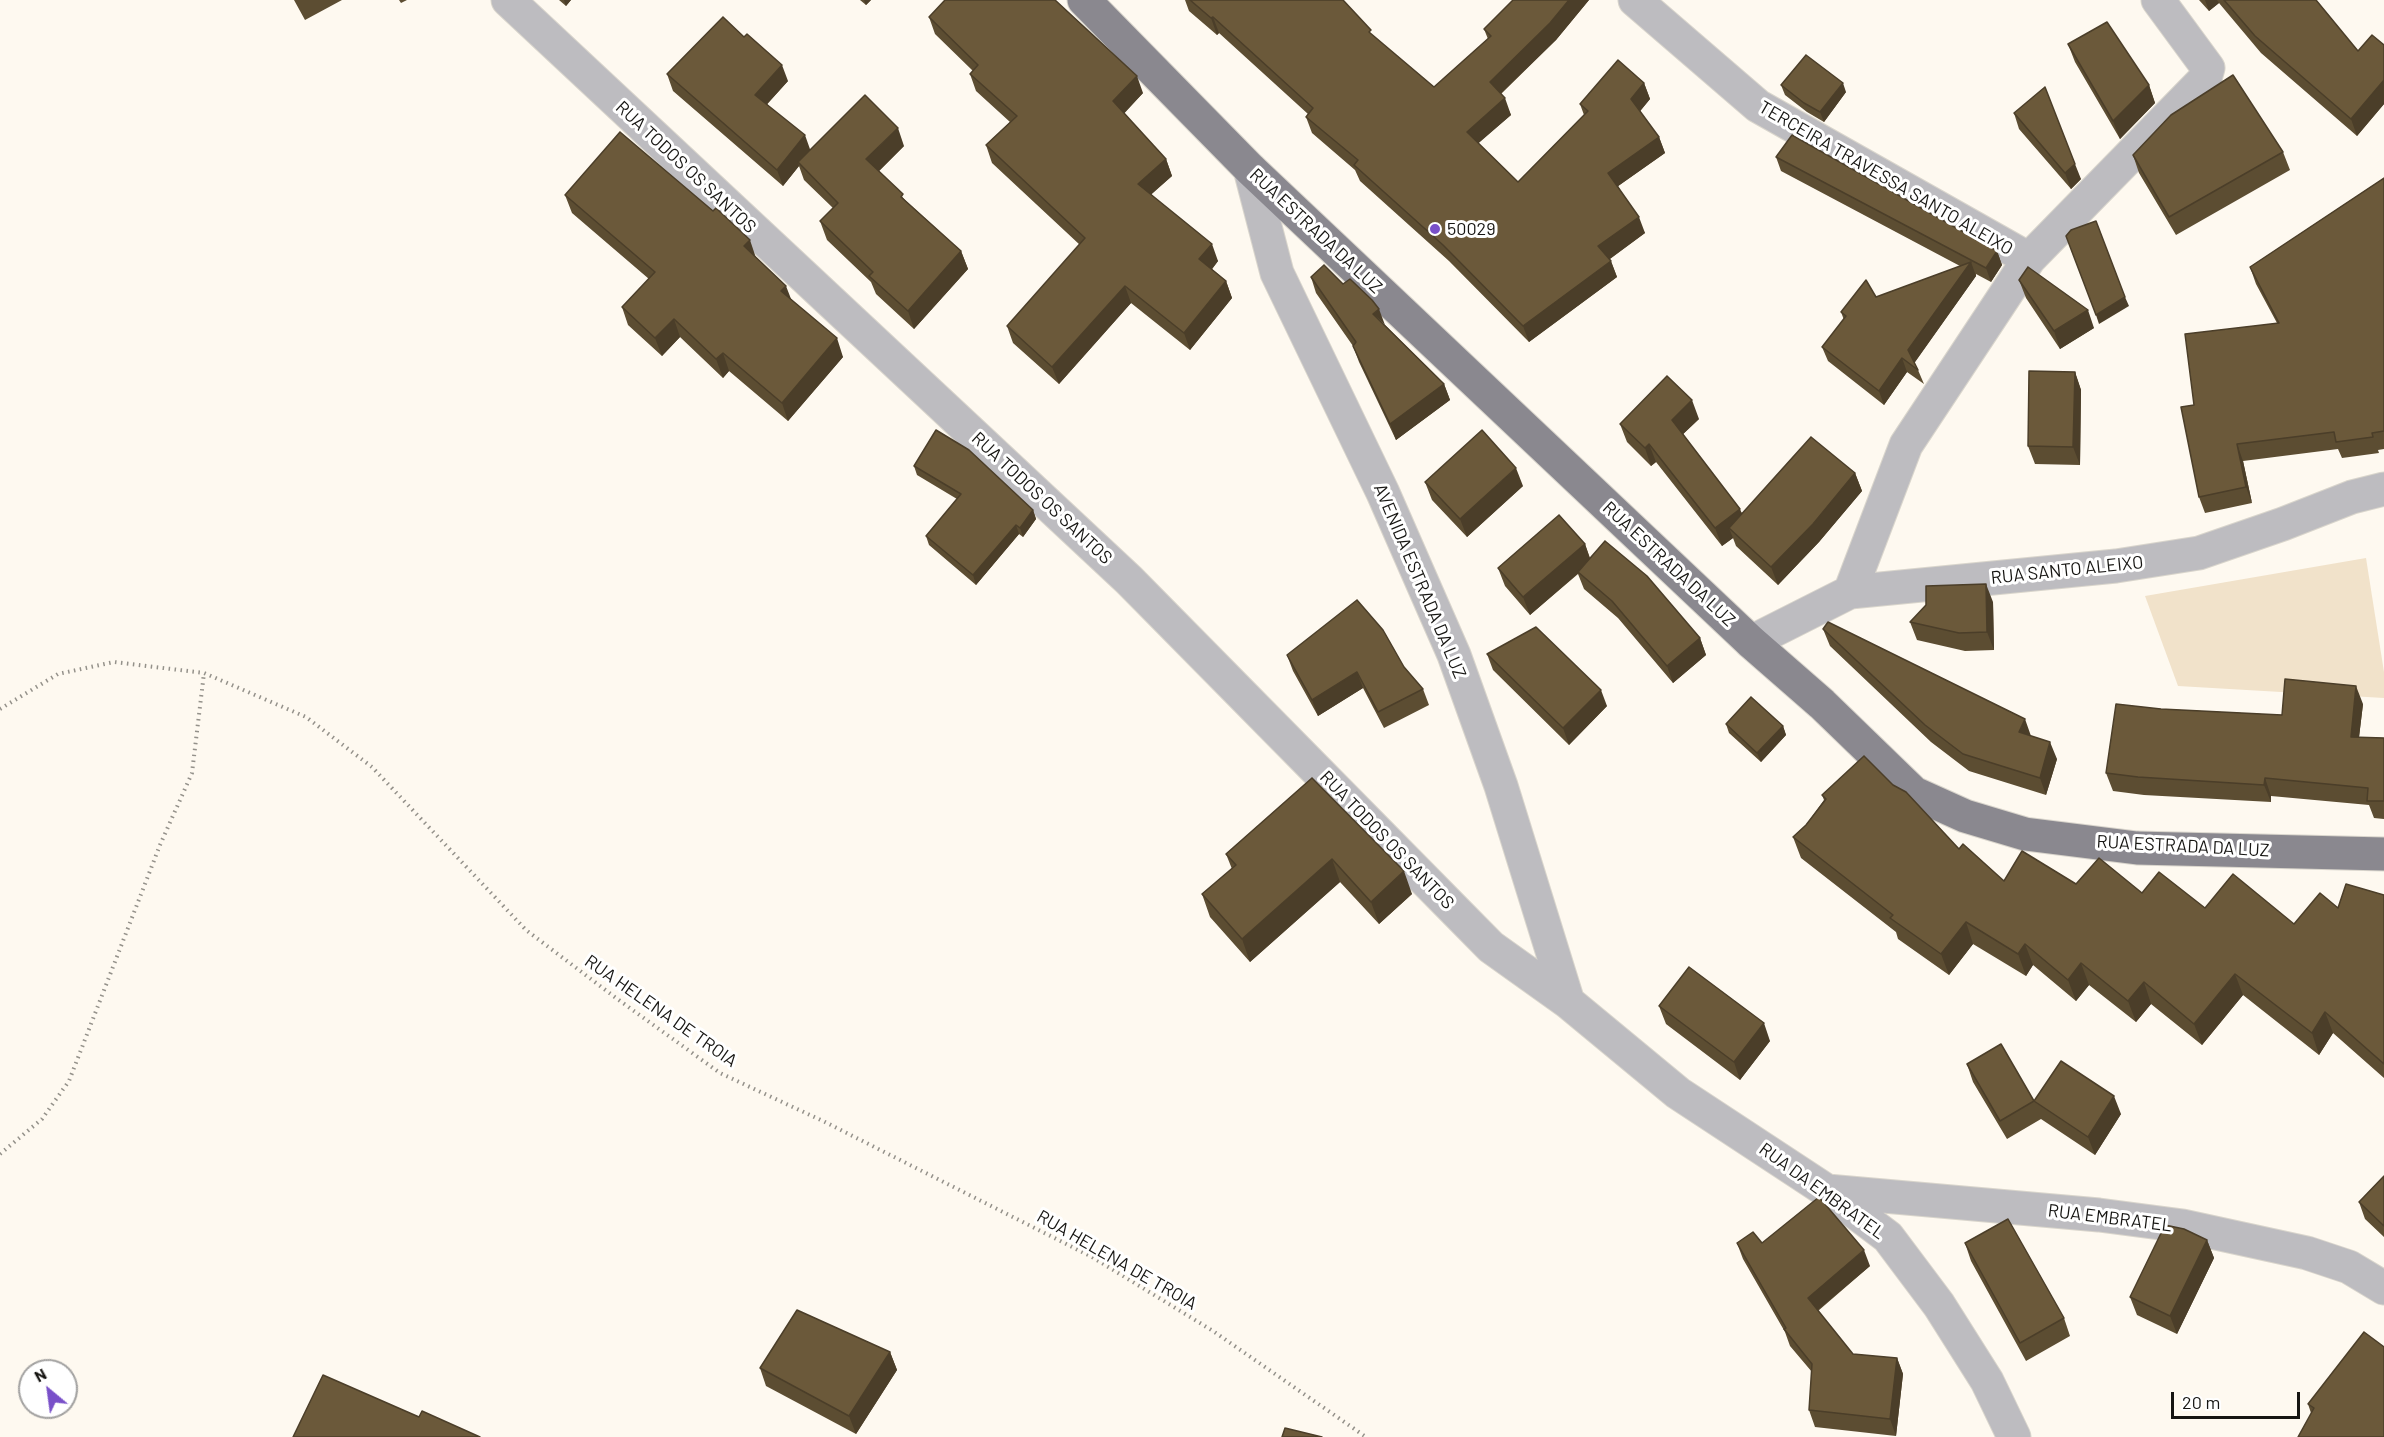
<!DOCTYPE html>
<style>
body{margin:0}
#map{position:relative;width:2384px;height:1437px;overflow:hidden;background:#fef9f0;font-family:Barlow,sans-serif}
canvas{display:block}
.north{position:absolute;left:18px;top:1359px;width:60px;height:60px;box-sizing:border-box;background:#fff;border:2px solid #a2a1a0;border-radius:50%;rotate:331deg;font-size:16px;font-weight:700;line-height:24px;text-align:center;color:#161512}
.north::after{content:'';display:block;margin:auto;width:21px;height:27px;background:#7950c9;clip-path:polygon(50% 0,100% 100%,50% 72%,0 100%)}
.scale{position:absolute;left:2171px;top:1392px;width:129px;height:27px;box-sizing:border-box;border:3px solid #161512;border-top:0;padding-left:8px;font-size:18px;line-height:21px;white-space:nowrap;color:#161512;-webkit-text-stroke:4px #fff;paint-order:stroke}
</style>
<div id="map">
<canvas width="2384" height="1437"></canvas>
<div class="north">N</div>
<div class="scale">20 m</div>
</div>
<script>
const g = document.querySelector('canvas').getContext('2d');
g.lineJoin = 'round';
function fillPath(path, color) { g.fillStyle = color; g.fill(path, 'evenodd'); }
const poly = rows => new Path2D(rows.map(r => 'M' + r).join(''));
function strokePath(path, color, width, dash) { g.strokeStyle = color; g.lineWidth = width; g.lineCap = dash ? 'butt' : 'round'; g.setLineDash(dash || []); g.stroke(path); }
function write(font, color, halo, rows, align = 'center') {
  g.font = font + ' Barlow,sans-serif'; g.lineWidth = 6; g.setLineDash([]); g.textBaseline = 'middle'; g.strokeStyle = halo; g.fillStyle = color; for (const [text, x, y, turn = 0] of rows) {
    g.save(); g.translate(x, y); g.rotate((+turn || 0) * Math.PI / 180); g.textAlign = isNaN(turn) ? turn : align; if (halo) g.strokeText(text, 0, 0); g.fillText(text, 0, 0); g.restore();
  }
}
fillPath(poly([
 [2366,558,2384,672,2384,698,2178,686,2145,596]
]), '#f1e2ca');
const minor = poly([
 [508,0,1129,580,1491,947,1568,1002,1678,1093,1827,1191,1888,1237,1939,1305,1987,1381,2014,1437],
 [1635,0,1758,106,2029,259],
 [1250,169,1277,273,1383,493,1454,655,1501,786,1568,1002],
 [1850,592,1906,445,2029,259,2205,79,2208,68,2158,0],
 [1751,642,1850,592,2116,566,2199,553,2283,524,2352,497,2384,489],
 [1827,1191,2099,1215,2183,1226,2307,1253,2349,1267,2384,1288]
]);
const major = poly([
 [1084,0,1250,169,1751,642,1822,704,1914,793,1965,816,2025,834,2137,848,2384,854]
]);
strokePath(minor, '#d9d5cc', 35);
strokePath(major, '#d9d5cc', 35);
strokePath(poly([
 [0,709,58,674,114,662,204,673,306,717,372,767,526,930,616,998,720,1073,825,1122,1092,1257,1213,1331,1366,1437],
 [0,1154,42,1119,69,1081,160,845,192,773,204,673]
]), '#94918a', 4, [1.5, 4.5]);
strokePath(minor, '#bdbcc0', 33);
strokePath(major, '#8a888f', 33);
fillPath(poly([
 [294,0,342,0,305,20],
 [399,0,407,0,401,3],
 [559,0,571,0,566,6],
 [860,0,871,0,866,5],
 [1185,0,1343,0,1372,36,1434,87,1488,39,1484,29,1513,0,1589,0,1556,40,1501,94,1511,115,1478,143,1518,182,1584,115,1580,104,1644,83,1650,99,1640,111,1659,137,1665,153,1618,186,1645,233,1610,259,1617,277,1529,342,1449,261,1360,181,1355,170,1312,133,1306,117,1308,114,1219,33,1217,35,1189,11],
 [2199,0,2316,0,2358,51,2384,45,2384,104,2357,136,2261,53,2219,3,2209,11],
 [929,17,1143,93,1124,113,1166,159,1172,176,1151,194,1218,261,1212,269,1226,281,1232,298,1190,350,1131,303,1059,384,1013,343,1007,326,1080,245,992,163,986,145,1010,122,976,91,970,74,973,71,935,34],
 [2068,44,2149,85,2155,103,2120,139,2075,62],
 [667,74,788,81,767,104,810,150,904,146,879,171,906,201,961,251,968,269,914,329,876,294,871,282,827,240,820,221,833,208,804,180,799,166,783,186,673,91],
 [1781,85,1846,92,1824,122,1807,112,1785,95],
 [2014,113,2081,179,2071,189,2019,129],
 [2283,152,2290,170,2176,235,2139,173,2133,155],
 [1776,157,1997,251,2002,265,1991,282,1976,274,1976,276,1914,363,1918,370,1924,384,1907,372,1884,405,1828,361,1822,347,1844,320,1841,312,1960,266,1781,171],
 [2384,178,2384,449,2378,450,2379,453,2342,458,2338,449,2243,461,2252,503,2205,513,2199,497,2194,405,2277,323,2256,284,2250,267],
 [565,195,756,258,792,300,843,357,788,421,729,371,723,378,680,337,662,356,628,325,622,307,649,279,572,213],
 [1311,277,1385,325,1444,384,1450,400,1396,440,1359,362,1353,346,1316,293],
 [2019,280,2094,328,2060,349,2026,298],
 [2075,372,2081,390,2080,465,2035,464,2028,446],
 [1699,419,1683,434,1742,513,1855,473,1862,491,1819,542,1778,585,1736,546,1733,538,1722,546,1656,462,1651,466,1627,442,1620,424],
 [914,466,1033,510,1036,519,1023,537,1019,534,976,585,929,545,926,536,957,499,917,475],
 [1425,482,1523,486,1467,537,1432,500],
 [1585,544,1590,558,1700,638,1706,655,1673,683,1618,618,1584,589,1578,574,1530,615,1505,586,1498,568],
 [1993,602,1994,650,1965,651,1917,640,1910,622],
 [1823,629,2057,759,2046,795,1969,771,1931,742,1830,646],
 [1487,654,1607,706,1569,745,1493,670],
 [1287,655,1404,667,1423,689,1429,705,1384,728,1363,688,1318,716,1293,671],
 [2363,704,2359,737,2384,738,2384,819,2374,818,2369,805,2271,796,2271,802,2144,795,2113,791,2106,773,2161,709,2282,715],
 [1726,724,1783,726,1786,735,1761,762,1729,733],
 [1312,778,1412,894,1379,924,1340,882,1250,962,1210,917,1202,894,1232,869,1226,854],
 [1822,795,1959,849,2004,881,2076,884,2142,893,2205,908,2294,924,2338,908,2384,895,2384,1078,2333,1033,2319,1055,2243,995,2202,1045,2151,1004,2136,1022,2089,985,2076,1001,2033,965,2026,976,1973,944,1949,975,1898,939,1896,932,1801,858,1793,837,1806,825,1824,800],
 [1659,1006,1770,1041,1740,1080,1666,1024],
 [1967,1064,2034,1101,2121,1114,2095,1155,2041,1119,2007,1139,1973,1082],
 [2384,1176,2384,1237,2365,1219,2359,1202],
 [2207,1240,2214,1258,2177,1334,2137,1315,2130,1297],
 [1737,1243,1762,1243,1870,1266,1818,1311,1853,1354,1897,1358,1903,1374,1896,1436,1815,1427,1809,1410,1812,1372,1790,1346,1785,1332,1743,1259],
 [1965,1243,2064,1318,2070,1336,2026,1361,1971,1261],
 [2384,1347,2311,1413,2308,1404],
 [890,1352,897,1370,856,1434,766,1386,760,1368]
]), '#5c4d32');
fillPath(poly([
 [564,0,571,0,566,6],
 [864,0,871,0,866,5],
 [1569,0,1589,0,1556,40,1496,98,1490,82],
 [2205,0,2217,0,2219,3,2209,11],
 [1213,17,1219,33,1217,35,1211,18],
 [782,65,788,81,761,111,755,95],
 [1137,76,1143,93,1120,118,1113,101],
 [2384,80,2384,104,2357,136,2351,119],
 [1644,83,1650,99,1637,115,1631,99],
 [1843,83,1846,92,1824,122,1820,112],
 [2149,85,2155,103,2120,139,2113,121],
 [1505,98,1511,115,1473,148,1467,132],
 [898,128,904,146,873,177,866,159],
 [805,135,811,152,798,162,799,166,783,186,777,170],
 [1659,137,1665,153,1614,189,1608,173],
 [1166,159,1172,176,1144,201,1138,184],
 [2075,164,2081,179,2071,189,2065,173],
 [1639,217,1645,233,1604,263,1598,246],
 [750,240,756,258,744,246],
 [1212,244,1218,261,1206,277,1199,259],
 [961,251,968,269,914,329,908,311],
 [1997,251,2002,265,1991,282,1986,268],
 [1611,261,1617,277,1529,342,1523,326],
 [1971,262,1976,276,1913,365,1908,350],
 [1226,281,1232,298,1190,350,1184,333],
 [786,286,793,304,781,291],
 [1125,286,1131,303,1059,384,1052,367],
 [2125,297,2129,306,2099,324,2096,315],
 [1379,309,1385,325,1373,314],
 [2088,310,2094,328,2060,349,2054,331],
 [674,319,680,337,662,356,655,338],
 [837,338,843,357,788,421,782,403],
 [723,353,729,371,723,378,716,359],
 [1902,358,1907,372,1884,405,1879,391],
 [2075,372,2081,390,2080,465,2073,447],
 [1444,384,1450,400,1396,440,1390,424],
 [1692,400,1699,419,1679,438,1672,420],
 [1649,444,1656,462,1651,466,1645,448],
 [2237,444,2243,461,2252,503,2246,487],
 [1516,468,1523,486,1467,537,1460,519],
 [1855,473,1862,491,1819,542,1778,585,1771,567],
 [1740,509,1747,527,1729,528,1733,538,1722,546,1715,528],
 [1033,510,1036,519,1023,537,1020,528],
 [1016,525,1019,534,976,585,973,575],
 [1585,544,1591,562,1530,615,1523,597],
 [1986,584,1993,602,1994,650,1987,632],
 [1700,638,1706,655,1673,683,1667,666],
 [1357,672,1363,688,1318,716,1312,700],
 [2356,686,2363,704,2357,754,2351,737],
 [1601,690,1607,706,1569,745,1563,728],
 [2025,719,2031,736,2019,732],
 [1783,726,1786,735,1761,762,1757,753],
 [2050,742,2057,759,2046,795,2040,778],
 [2265,778,2271,796,2271,802,2264,785],
 [1332,859,1340,882,1250,962,1242,939],
 [1404,871,1412,894,1379,924,1371,902],
 [1966,922,1973,944,1949,975,1941,954],
 [2025,944,2033,965,2026,976,2018,954],
 [2081,963,2089,985,2076,1001,2068,980],
 [2235,974,2243,995,2202,1045,2194,1024],
 [2144,982,2151,1004,2136,1022,2128,1001],
 [2325,1012,2333,1033,2319,1055,2312,1033],
 [1764,1023,1770,1041,1740,1080,1734,1062],
 [2114,1096,2121,1114,2095,1155,2088,1137],
 [2207,1240,2214,1258,2177,1334,2170,1316],
 [1864,1250,1870,1266,1813,1314,1808,1298],
 [890,1352,897,1370,856,1434,849,1416],
 [1897,1358,1903,1374,1896,1436,1890,1419]
]), '#4b3e29');
const building = poly([
 [945,0,1055,0,1137,76,1113,101,1166,159,1138,184,1212,244,1199,259,1226,281,1184,333,1125,286,1052,367,1007,326,1085,238,986,145,1017,116,970,74,978,65,929,17,945,0],
 [1190,0,1343,0,1371,30,1369,32,1434,87,1491,36,1484,29,1513,0,1569,0,1550,23,1490,82,1505,98,1467,132,1518,182,1588,111,1580,104,1618,60,1644,83,1631,99,1659,137,1608,173,1639,217,1598,246,1611,261,1523,326,1443,245,1354,165,1358,160,1306,117,1313,108,1213,17,1211,18,1190,0],
 [2224,0,2316,0,2358,51,2372,35,2384,45,2384,80,2351,119,2255,36,2224,0],
 [723,17,744,37,747,34,782,65,755,95,805,135,777,170,667,74,723,17],
 [2107,22,2149,85,2113,121,2068,44,2107,22],
 [1806,55,1843,83,1820,112,1804,103,1781,85,1806,55],
 [2233,75,2283,152,2169,217,2133,155,2171,115,2233,75],
 [2045,87,2075,164,2065,173,2014,113,2045,87],
 [865,95,898,128,866,159,903,194,901,197,961,251,908,311,869,276,873,272,820,221,838,203,798,162,865,95],
 [620,132,713,211,716,208,750,240,744,246,786,286,781,291,837,338,782,403,723,353,716,359,674,319,655,338,622,307,655,272,565,195,620,132],
 [1792,135,1997,251,1986,268,1776,157,1792,135],
 [2384,178,2384,431,2372,433,2373,437,2336,442,2334,432,2237,444,2246,487,2199,497,2181,407,2194,405,2185,334,2279,323,2250,267,2384,178],
 [2096,221,2125,297,2096,315,2066,236,2071,230,2096,221],
 [1971,262,1908,350,1918,370,1902,358,1879,391,1822,347,1846,316,1841,312,1866,280,1876,297,1971,262],
 [1324,265,1343,284,1350,279,1372,300,1379,309,1373,314,1444,384,1390,424,1353,346,1356,342,1311,277,1324,265],
 [2028,267,2088,310,2054,331,2019,280,2028,267],
 [2029,371,2075,372,2073,447,2028,446,2029,371],
 [1667,376,1692,400,1672,420,1740,509,1715,528,1649,444,1645,448,1620,424,1667,376],
 [936,430,969,450,1033,510,1020,528,1016,525,973,575,926,536,961,494,914,466,936,430],
 [1482,430,1516,468,1460,519,1425,482,1482,430],
 [1811,437,1855,473,1813,524,1771,567,1729,528,1811,437],
 [1559,515,1585,544,1523,597,1498,568,1559,515],
 [1605,541,1647,576,1700,638,1667,666,1612,601,1578,572,1605,541],
 [1986,584,1987,632,1959,633,1910,622,1926,605,1926,586,1986,584],
 [1357,600,1383,630,1404,667,1423,689,1378,712,1357,672,1312,700,1287,655,1357,600],
 [1828,622,2025,719,2019,732,2050,742,2040,778,1963,754,1925,725,1823,629,1828,622],
 [1536,627,1601,690,1563,728,1487,654,1536,627],
 [2285,679,2356,686,2351,737,2384,738,2384,801,2367,801,2368,788,2265,778,2264,785,2138,777,2106,773,2116,704,2161,709,2282,715,2285,679],
 [1751,697,1783,726,1757,753,1726,724,1751,697],
 [1864,756,1893,785,1906,792,1959,849,1963,844,2004,881,2022,851,2076,884,2099,858,2142,893,2159,872,2205,908,2233,874,2294,924,2320,893,2338,908,2346,884,2384,895,2384,1064,2325,1012,2312,1033,2235,974,2194,1024,2144,982,2128,1001,2081,963,2068,980,2025,944,2018,954,1966,922,1941,954,1890,918,1893,915,1793,837,1806,825,1826,799,1822,795,1864,756],
 [1312,778,1404,871,1371,902,1332,859,1242,939,1202,894,1236,865,1226,854,1312,778],
 [1689,967,1764,1023,1734,1062,1659,1006,1689,967],
 [2001,1044,2034,1101,2000,1121,1967,1064,2001,1044],
 [2061,1061,2114,1096,2088,1137,2034,1101,2061,1061],
 [2384,1176,2384,1226,2359,1202,2384,1176],
 [1819,1197,1864,1250,1808,1298,1853,1354,1897,1358,1890,1419,1809,1410,1812,1364,1784,1329,1786,1328,1737,1243,1753,1232,1762,1243,1819,1197],
 [2008,1219,2064,1318,2020,1343,1965,1243,2008,1219],
 [2165,1225,2184,1229,2207,1240,2170,1316,2130,1297,2165,1225],
 [797,1310,890,1352,849,1416,760,1368,797,1310],
 [2364,1332,2384,1347,2384,1437,2298,1437,2314,1408,2308,1404,2364,1332],
 [323,1375,419,1417,422,1411,480,1437,293,1437,323,1375],
 [1285,1428,1322,1437,1282,1437,1285,1428]
]);
fillPath(building, '#6b593a');
strokePath(building, '#4b3e29', 1.5);
for (const [x, y, r, color] of [
 [1435,229,6,"#7950c9"]
]) { const dot = new Path2D(); dot.arc(x, y, r, 0, 2 * Math.PI); g.fillStyle = color; g.fill(dot); strokePath(dot, '#fff', 2); }
write('18px', '#161512', '#fff', [
 ["RUA TODOS OS SANTOS",686,167,43],
 ["TERCEIRA TRAVESSA SANTO ALEIXO",1886,178,30],
 ["RUA ESTRADA DA LUZ",1316,231,43],
 ["RUA TODOS OS SANTOS",1042,498,43],
 ["RUA ESTRADA DA LUZ",1669,564,43],
 ["RUA SANTO ALEIXO",2067,570,-6],
 ["AVENIDA ESTRADA DA LUZ",1420,581,67],
 ["RUA TODOS OS SANTOS",1387,840,46],
 ["RUA ESTRADA DA LUZ",2183,846,3],
 ["RUA HELENA DE TROIA",661,1011,35],
 ["RUA DA EMBRATEL",1822,1191,36],
 ["RUA EMBRATEL",2110,1218,7],
 ["RUA HELENA DE TROIA",1117,1260,30]
]);
write('18px', '#161512', '#fff', [
 ["50029",1447,229]
], 'left');
</script>
